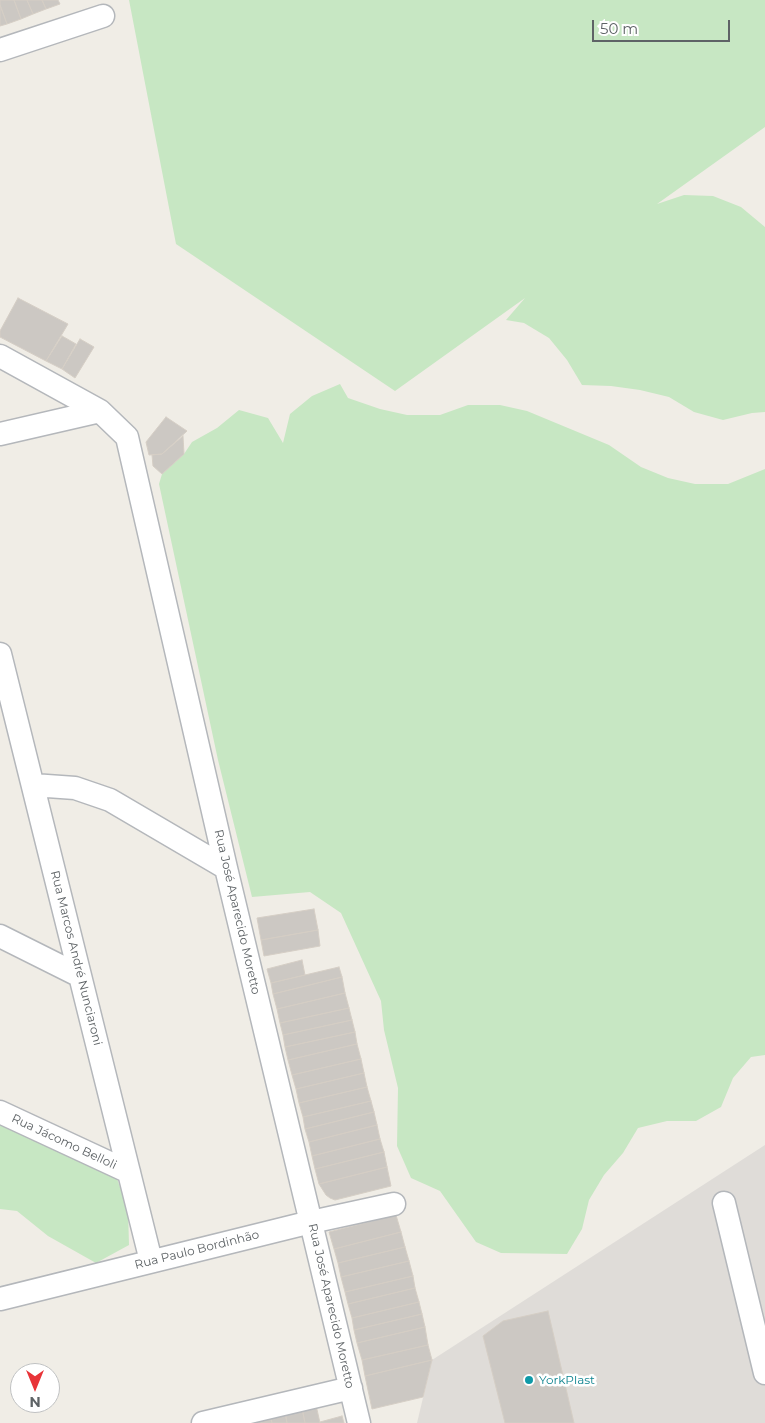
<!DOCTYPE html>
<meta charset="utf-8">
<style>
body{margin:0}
#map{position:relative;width:765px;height:1423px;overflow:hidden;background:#f0ede6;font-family:Montserrat,sans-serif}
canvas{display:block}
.north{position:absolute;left:10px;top:1363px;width:50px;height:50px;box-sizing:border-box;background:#fff;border:1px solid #bfc1c2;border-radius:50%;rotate:180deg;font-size:14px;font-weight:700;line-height:20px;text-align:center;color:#5e6366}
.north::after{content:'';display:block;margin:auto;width:18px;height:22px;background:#e83439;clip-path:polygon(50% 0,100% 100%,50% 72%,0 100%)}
.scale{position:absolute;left:592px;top:20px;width:138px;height:22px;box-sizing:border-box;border:2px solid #5e6366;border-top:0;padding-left:6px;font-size:15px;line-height:18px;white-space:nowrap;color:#5e6366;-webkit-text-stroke:4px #fff;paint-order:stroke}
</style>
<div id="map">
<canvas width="765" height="1423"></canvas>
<div class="north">N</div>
<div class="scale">50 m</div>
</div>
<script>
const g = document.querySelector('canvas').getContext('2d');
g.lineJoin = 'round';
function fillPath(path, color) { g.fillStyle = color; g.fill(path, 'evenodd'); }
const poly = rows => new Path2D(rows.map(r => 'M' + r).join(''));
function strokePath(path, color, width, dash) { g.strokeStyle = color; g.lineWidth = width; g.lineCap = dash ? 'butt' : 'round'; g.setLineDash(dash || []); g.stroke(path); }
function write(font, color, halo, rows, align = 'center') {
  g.font = font + ' Montserrat,sans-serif'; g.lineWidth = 5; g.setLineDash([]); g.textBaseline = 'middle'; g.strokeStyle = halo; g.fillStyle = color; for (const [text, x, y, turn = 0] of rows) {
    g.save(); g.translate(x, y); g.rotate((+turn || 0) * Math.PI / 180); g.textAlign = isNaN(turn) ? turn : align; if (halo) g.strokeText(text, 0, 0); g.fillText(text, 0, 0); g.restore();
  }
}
fillPath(poly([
 [765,1145,765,1423,417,1423,432,1360]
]), '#dfdcd8');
fillPath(poly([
 [129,0,765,0,765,127,657,204,684,195,713,196,741,207,765,227,765,412,752,413,723,420,694,412,669,397,640,390,611,386,582,385,567,360,549,338,524,323,506,320,525,298,395,391,176,244],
 [340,384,348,398,380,409,407,415,440,415,468,405,500,405,527,411,609,445,641,467,668,478,695,484,728,484,765,469,765,1055,751,1057,733,1078,721,1107,696,1121,667,1121,638,1128,623,1153,604,1175,589,1200,582,1229,567,1254,501,1253,476,1242,440,1191,411,1178,397,1146,398,1088,384,1030,381,1001,341,913,310,892,252,897,218,760,159,484,162,474,184,454,192,442,217,428,239,410,268,418,283,443,290,414,312,396],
 [0,1119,115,1173,128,1210,129,1245,96,1263,48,1236,17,1211,0,1209]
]), '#c7e7c3');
const building = poly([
 [0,0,14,0,21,19,7,24,0,5,0,0],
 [14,0,27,0,33,14,21,19,14,0],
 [27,0,42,0,46,9,33,14,27,0],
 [42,0,58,0,60,4,46,9,42,0],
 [0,5,7,24,0,26,0,5],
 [18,298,68,324,46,361,0,337,0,331,18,298],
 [62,336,76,344,62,369,46,361,62,336],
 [80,339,94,347,75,378,62,369,80,339],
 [166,417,187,431,162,454,149,455,146,442,166,417],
 [183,436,184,454,162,474,153,466,152,455,162,454,183,436],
 [314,909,318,930,261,940,257,918,314,909],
 [318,930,320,946,264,956,261,940,318,930],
 [302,960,305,975,271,983,267,969,302,960],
 [339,967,342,977,273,994,271,983,339,967],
 [342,977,345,993,277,1009,273,994,342,977],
 [345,993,349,1008,280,1023,277,1009,345,993],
 [349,1008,352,1020,283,1035,280,1023,349,1008],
 [352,1020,355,1032,285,1047,283,1035,352,1020],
 [355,1032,357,1044,288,1060,285,1047,355,1032],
 [357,1044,361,1059,292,1075,288,1060,357,1044],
 [361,1059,364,1073,296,1089,292,1075,361,1059],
 [364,1073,367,1087,299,1103,296,1089,364,1073],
 [367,1087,371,1101,303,1117,299,1103,367,1087],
 [371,1101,374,1112,305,1129,303,1117,371,1101],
 [374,1112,377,1125,309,1142,305,1129,374,1112],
 [377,1125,380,1139,312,1156,309,1142,377,1125],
 [380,1139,384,1152,315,1169,312,1156,380,1139],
 [384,1152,387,1167,319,1184,315,1169,384,1152],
 [387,1167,391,1186,335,1200,330,1198,326,1195,319,1184,387,1167],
 [396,1215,401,1232,334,1249,329,1232,396,1215],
 [401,1232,405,1247,338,1263,334,1249,401,1232],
 [405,1247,409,1261,341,1277,338,1263,405,1247],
 [409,1261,413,1276,345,1292,341,1277,409,1261],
 [413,1276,415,1288,348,1304,345,1292,413,1276],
 [415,1288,419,1302,352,1318,348,1304,415,1288],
 [419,1302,422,1314,354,1330,352,1318,419,1302],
 [548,1311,574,1423,505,1423,483,1336,503,1321,548,1311],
 [422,1314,425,1327,357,1343,354,1330,422,1314],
 [425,1327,428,1345,362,1360,357,1343,425,1327],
 [428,1345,432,1360,365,1376,362,1360,428,1345],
 [432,1360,423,1397,372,1409,365,1376,432,1360],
 [316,1405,320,1423,305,1423,302,1408,316,1405],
 [302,1408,305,1423,287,1423,285,1412,302,1408],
 [285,1412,287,1423,272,1423,270,1415,285,1412],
 [270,1415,272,1423,257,1423,256,1419,270,1415],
 [342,1416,344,1423,320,1423,320,1422,342,1416]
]);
fillPath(building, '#ccc8c3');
strokePath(building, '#d5cec5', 1);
const minor = poly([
 [0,50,103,16],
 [0,356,100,411,127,437,226,868,359,1423],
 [0,434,100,411],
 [0,654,151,1261],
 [33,785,75,788,110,800,226,868],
 [0,936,80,976],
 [0,1112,129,1172],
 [724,1203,765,1373],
 [0,1299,311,1222,394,1204],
 [203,1423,351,1388]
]);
strokePath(minor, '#b4b7bb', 25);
strokePath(minor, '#fff', 22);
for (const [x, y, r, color] of [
 [529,1380,5,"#0f9aa8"]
]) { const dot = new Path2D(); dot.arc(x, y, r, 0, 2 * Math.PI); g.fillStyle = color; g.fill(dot); strokePath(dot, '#fff', 2); }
write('12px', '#5e6366', '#fff', [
 ["Rua José Aparecido Moretto",237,912,77],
 ["Rua Marcos André Nunciaroni",76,958,76],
 ["Rua Jácomo Belloli",64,1142,25],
 ["Rua Paulo Bordinhão",197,1250,-14],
 ["Rua José Aparecido Moretto",331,1306,77]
]);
write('12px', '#0d838f', '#fff', [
 ["YorkPlast",539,1380]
], 'left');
</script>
